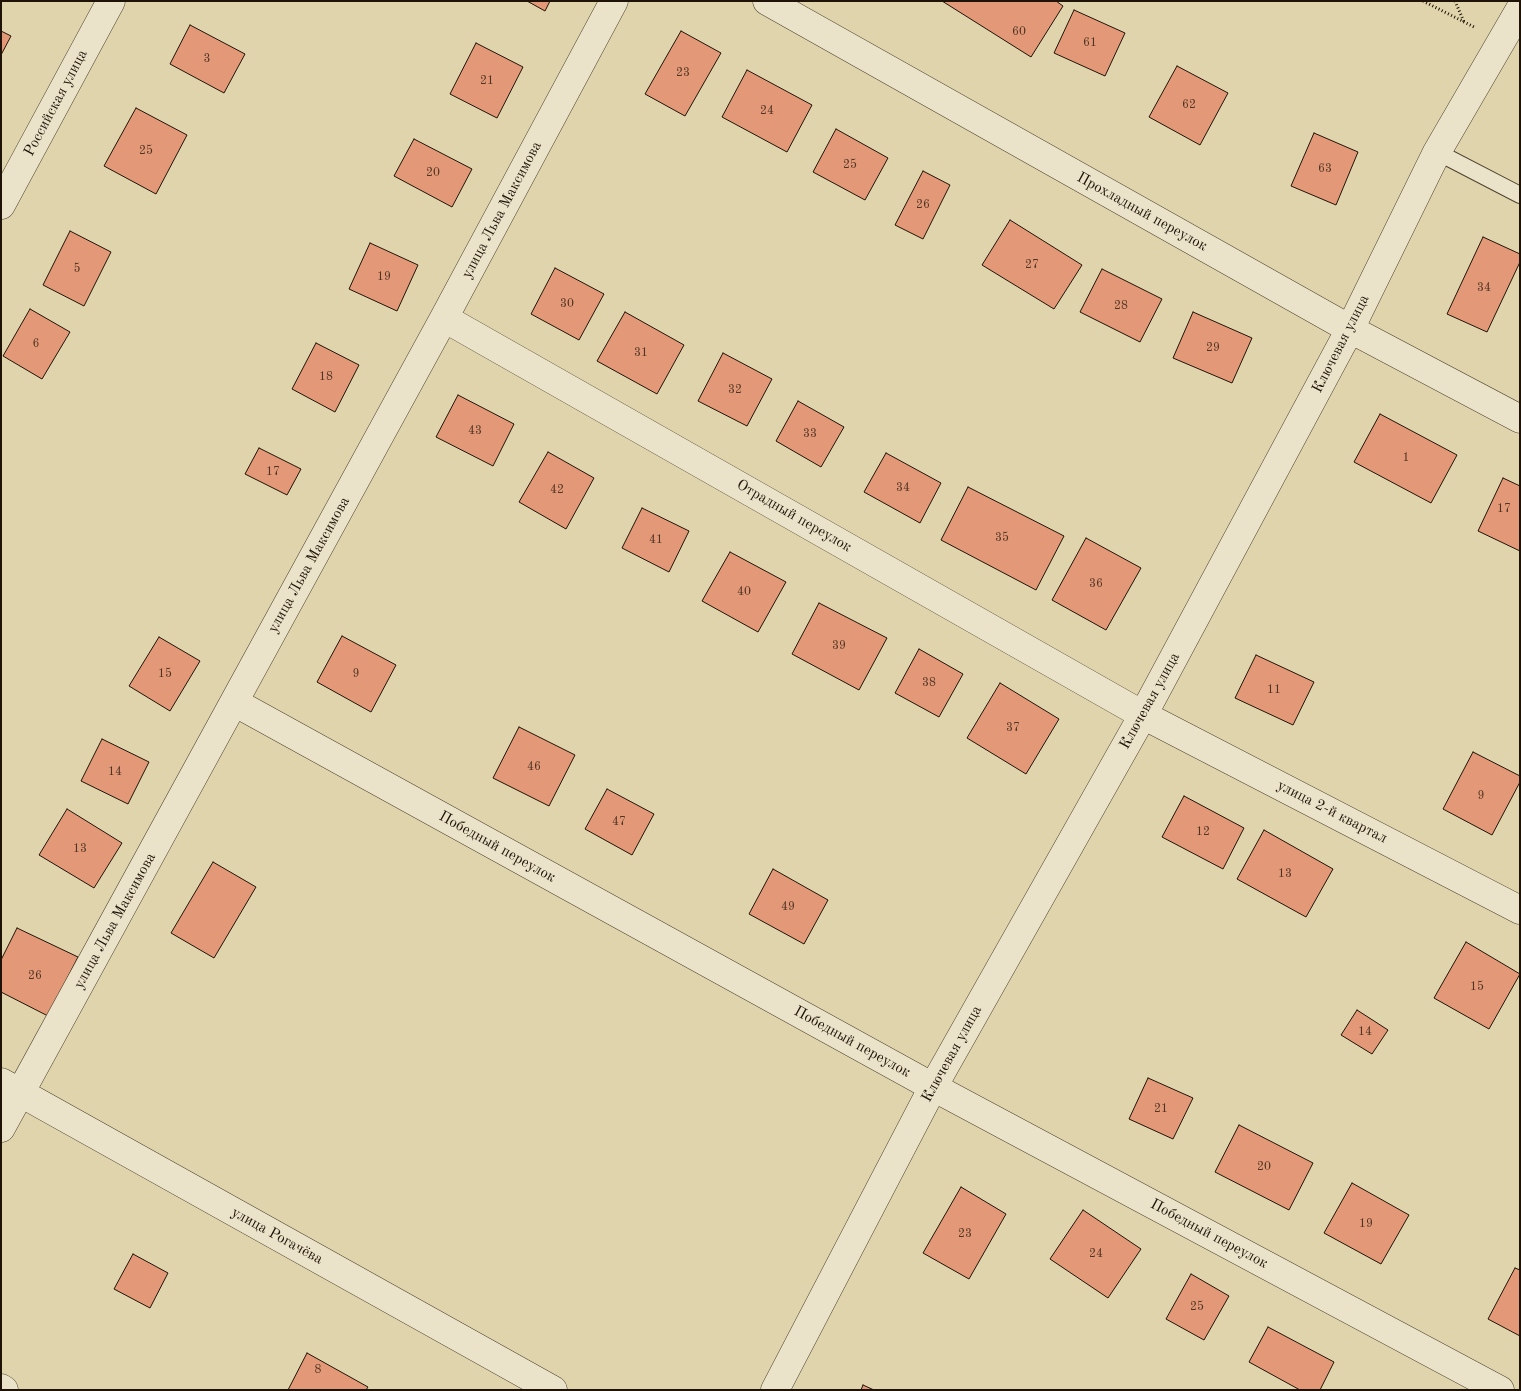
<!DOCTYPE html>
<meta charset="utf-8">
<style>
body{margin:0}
#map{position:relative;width:1521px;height:1391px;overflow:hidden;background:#e0d4ac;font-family:"Old Standard TT",serif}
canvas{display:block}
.frame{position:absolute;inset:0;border:2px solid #1f1307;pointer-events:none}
</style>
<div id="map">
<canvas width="1521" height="1391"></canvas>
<div class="frame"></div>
</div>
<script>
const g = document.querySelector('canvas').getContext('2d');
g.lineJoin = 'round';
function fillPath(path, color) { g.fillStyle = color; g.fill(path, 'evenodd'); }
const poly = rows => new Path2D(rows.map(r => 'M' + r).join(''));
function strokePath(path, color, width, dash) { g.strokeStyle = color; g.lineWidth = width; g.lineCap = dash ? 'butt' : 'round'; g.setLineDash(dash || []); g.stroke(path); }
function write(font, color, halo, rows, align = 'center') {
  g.font = font + ' "Old Standard TT",serif'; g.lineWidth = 4; g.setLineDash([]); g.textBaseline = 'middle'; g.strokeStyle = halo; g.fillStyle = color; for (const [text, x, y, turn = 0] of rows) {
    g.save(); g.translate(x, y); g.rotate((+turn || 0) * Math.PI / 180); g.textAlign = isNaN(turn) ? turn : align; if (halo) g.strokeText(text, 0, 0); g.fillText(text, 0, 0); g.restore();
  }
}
const building = poly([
 [527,1,550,1,545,11,527,1],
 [942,1,1056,1,1063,6,1031,57,942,1],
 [1074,10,1125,33,1105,76,1054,53,1074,10],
 [190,25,245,54,224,93,170,64,190,25],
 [1,31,11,36,1,55,1,31],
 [681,31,721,53,685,116,645,94,681,31],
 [476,43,523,67,497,118,450,94,476,43],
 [1177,66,1228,93,1200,145,1149,117,1177,66],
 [747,70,812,105,787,152,722,117,747,70],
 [136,108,187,135,156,194,104,166,136,108],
 [836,129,888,158,865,200,813,172,836,129],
 [1314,133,1358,152,1336,205,1291,186,1314,133],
 [414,139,472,169,452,207,394,176,414,139],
 [923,171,950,185,923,239,895,225,923,171],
 [1010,220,1082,265,1054,309,982,265,1010,220],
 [70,231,111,252,84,306,43,285,70,231],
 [1483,237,1520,254,1520,262,1487,332,1447,314,1483,237],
 [370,243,418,265,397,311,349,289,370,243],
 [555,268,604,294,579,340,531,314,555,268],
 [1102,269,1162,299,1140,342,1080,312,1102,269],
 [30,309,70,332,42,379,3,356,30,309],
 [625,312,684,345,657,394,597,361,625,312],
 [1193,312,1252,338,1232,383,1173,358,1193,312],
 [316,343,359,365,335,412,292,389,316,343],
 [723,353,772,379,747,426,698,401,723,353],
 [458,395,514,424,493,466,436,437,458,395],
 [798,401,844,427,821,467,776,441,798,401],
 [1380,414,1457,455,1431,503,1354,462,1380,414],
 [259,448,301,469,287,495,245,474,259,448],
 [548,452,594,478,566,529,519,502,548,452],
 [886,453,941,483,920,523,864,492,886,453],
 [1503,478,1520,486,1520,551,1478,531,1503,478],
 [968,487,1064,536,1036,590,941,540,968,487],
 [642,508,689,531,669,572,622,548,642,508],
 [1086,538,1141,568,1106,630,1052,600,1086,538],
 [730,552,786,582,758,632,702,601,730,552],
 [819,603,887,638,859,690,792,654,819,603],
 [342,636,396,665,371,712,317,682,342,636],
 [159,637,200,661,170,711,129,686,159,637],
 [919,649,963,674,939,717,895,693,919,649],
 [1256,655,1314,682,1293,725,1235,698,1256,655],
 [1000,683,1059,719,1026,774,967,738,1000,683],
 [519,727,575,755,549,806,493,778,519,727],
 [102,739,149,762,128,804,81,781,102,739],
 [1473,752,1520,776,1520,782,1492,835,1443,809,1473,752],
 [607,789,654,814,632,855,585,829,607,789],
 [1184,796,1244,828,1223,869,1162,837,1184,796],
 [67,809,122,843,94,888,39,855,67,809],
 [1264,830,1333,869,1306,917,1237,879,1264,830],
 [213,862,256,887,214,958,171,933,213,862],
 [773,869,828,900,804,944,749,914,773,869],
 [17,928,78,957,48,1016,1,992,1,960,17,928],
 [1466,942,1520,974,1489,1029,1434,998,1466,942],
 [1357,1010,1388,1030,1372,1054,1341,1035,1357,1010],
 [1148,1078,1193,1098,1173,1139,1129,1119,1148,1078],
 [1239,1125,1313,1163,1289,1210,1215,1172,1239,1125],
 [1352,1183,1409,1215,1381,1264,1324,1233,1352,1183],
 [961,1187,1006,1214,969,1279,923,1253,961,1187],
 [1083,1210,1141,1249,1108,1298,1050,1259,1083,1210],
 [133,1254,168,1273,150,1308,114,1289,133,1254],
 [1515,1268,1520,1270,1520,1336,1488,1319,1515,1268],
 [1191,1274,1229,1296,1204,1340,1166,1319,1191,1274],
 [1268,1327,1334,1362,1320,1390,1300,1390,1249,1362,1268,1327],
 [307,1353,368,1387,366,1390,288,1390,307,1353],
 [863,1385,874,1390,861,1390,863,1385]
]);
fillPath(building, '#e39978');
strokePath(building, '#1f1307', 1);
const service = poly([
 [1437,152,1520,195]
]);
const minor = poly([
 [767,1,1350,329,1520,419],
 [1,205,111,1],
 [444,318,1143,715,1520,910],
 [234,702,933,1087,1500,1390],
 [1,1082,553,1390],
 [1,1128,444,318,614,1],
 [1,1388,4,1390],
 [775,1390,933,1087,1143,715,1350,329,1437,152,1520,9]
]);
strokePath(service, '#4f4330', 18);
strokePath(minor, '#4f4330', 29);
strokePath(poly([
 [1423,1,1476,28],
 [1455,1,1464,22]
]), '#1f1307', 3, [1, 2.5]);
strokePath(service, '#ebe3c9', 16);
strokePath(minor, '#ebe3c9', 28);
write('12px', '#503423', null, [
 ["60",1019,32],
 ["61",1090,43],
 ["3",207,59],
 ["23",683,73],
 ["21",487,81],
 ["62",1189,105],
 ["24",767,111],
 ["25",146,151],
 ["25",850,165],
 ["63",1325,169],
 ["20",433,173],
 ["26",923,205],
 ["27",1032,265],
 ["5",77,269],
 ["19",384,277],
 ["34",1484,288],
 ["30",567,304],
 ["28",1121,306],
 ["6",36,344],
 ["29",1213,348],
 ["31",641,353],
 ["18",326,377],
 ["32",735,390],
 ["43",475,431],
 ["33",810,434],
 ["1",1406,458],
 ["17",273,472],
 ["34",903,488],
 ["42",557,490],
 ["17",1504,509],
 ["35",1002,538],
 ["41",656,540],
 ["36",1096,584],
 ["40",744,592],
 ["39",839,646],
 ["15",165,674],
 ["9",356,674],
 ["38",929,683],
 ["11",1274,690],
 ["37",1013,728],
 ["46",534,767],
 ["14",115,772],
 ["9",1481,796],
 ["47",619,822],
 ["12",1203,832],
 ["13",80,849],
 ["13",1285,874],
 ["49",788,907],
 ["26",35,976],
 ["15",1477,987],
 ["14",1365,1032],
 ["21",1161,1109],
 ["20",1264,1167],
 ["19",1366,1224],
 ["23",965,1234],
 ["24",1096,1254],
 ["25",1197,1307],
 ["8",318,1370]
]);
write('15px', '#1f1307', '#ebe3c9', [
 ["Российская улица",56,103,-62],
 ["улица Льва Максимова",502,210,-62],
 ["Прохладный переулок",1142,212,29],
 ["Ключевая улица",1341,344,-63],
 ["Отрадный переулок",794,516,30],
 ["улица Льва Максимова",309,565,-61],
 ["Ключевая улица",1150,701,-61],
 ["улица 2-й квартал",1332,812,27],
 ["Победный переулок",497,847,29],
 ["улица Льва Максимова",115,921,-61],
 ["Победный переулок",852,1042,29],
 ["Ключевая улица",952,1054,-61],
 ["Победный переулок",1209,1234,28],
 ["улица Рогачёва",277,1236,29]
]);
</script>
